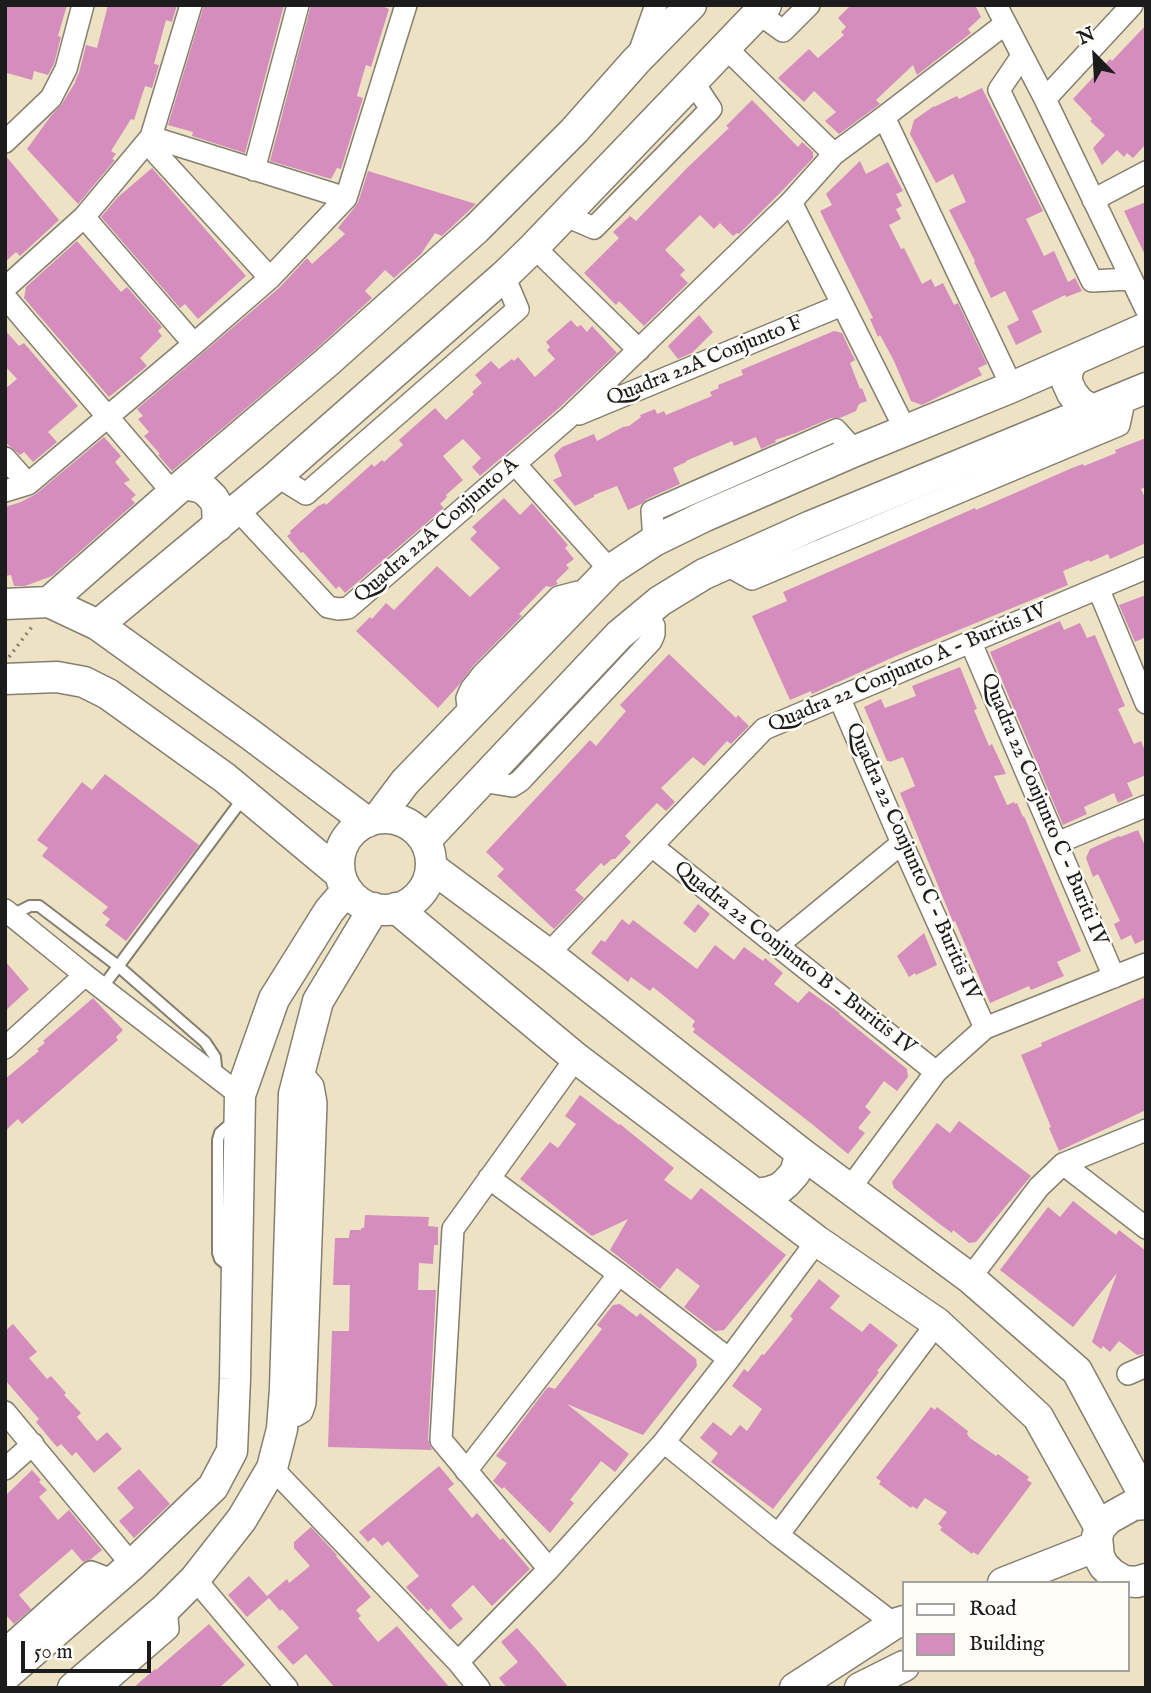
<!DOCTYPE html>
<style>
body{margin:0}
#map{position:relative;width:1151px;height:1693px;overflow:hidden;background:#ede2c3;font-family:"IM FELL English",serif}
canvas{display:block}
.frame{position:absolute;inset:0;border:7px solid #1c1c1c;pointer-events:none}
.legend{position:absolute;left:902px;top:1581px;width:228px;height:91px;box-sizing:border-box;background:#fdfcf7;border:2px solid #a3a29f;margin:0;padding:9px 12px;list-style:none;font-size:21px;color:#1c1c1c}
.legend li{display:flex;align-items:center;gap:14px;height:35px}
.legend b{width:35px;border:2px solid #a3a29f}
.north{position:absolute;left:1060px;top:21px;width:70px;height:70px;-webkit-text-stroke:5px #fdfcf7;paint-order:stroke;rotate:336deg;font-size:19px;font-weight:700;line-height:28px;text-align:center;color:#1c1c1c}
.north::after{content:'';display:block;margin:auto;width:24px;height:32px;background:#1c1c1c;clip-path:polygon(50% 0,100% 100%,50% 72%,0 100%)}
.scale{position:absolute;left:21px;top:1641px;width:130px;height:32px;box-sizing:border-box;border:4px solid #1c1c1c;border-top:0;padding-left:9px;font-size:21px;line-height:24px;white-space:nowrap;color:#1c1c1c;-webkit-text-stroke:5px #fdfcf7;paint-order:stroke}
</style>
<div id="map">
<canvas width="1151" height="1693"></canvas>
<div class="frame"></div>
<ul class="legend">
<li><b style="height:9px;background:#fff"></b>Road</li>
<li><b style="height:19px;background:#d58dbd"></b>Building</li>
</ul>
<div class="north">N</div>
<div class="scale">50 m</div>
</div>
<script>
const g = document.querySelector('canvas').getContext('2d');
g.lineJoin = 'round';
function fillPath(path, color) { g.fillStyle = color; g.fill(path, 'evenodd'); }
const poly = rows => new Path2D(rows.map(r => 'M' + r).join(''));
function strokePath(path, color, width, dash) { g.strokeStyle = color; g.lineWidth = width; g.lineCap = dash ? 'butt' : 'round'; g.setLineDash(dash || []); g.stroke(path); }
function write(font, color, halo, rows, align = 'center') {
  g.font = font + ' "IM FELL English",serif'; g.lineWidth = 5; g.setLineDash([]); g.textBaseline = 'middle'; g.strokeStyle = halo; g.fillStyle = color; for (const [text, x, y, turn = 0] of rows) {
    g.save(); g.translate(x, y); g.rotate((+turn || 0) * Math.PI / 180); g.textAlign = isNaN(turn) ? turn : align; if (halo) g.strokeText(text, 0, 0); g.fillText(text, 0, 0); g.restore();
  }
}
fillPath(poly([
 [5,5,67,5,58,36,61,37,54,64,48,75,34,71,32,80,7,73,5,71],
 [108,5,177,5,172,22,166,20,154,64,159,65,152,88,145,86,134,120,131,119,111,151,116,154,112,159,115,160,78,204,27,149,50,117,62,104,76,81,75,81,79,73,86,45,97,48],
 [204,5,284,5,245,153,192,136,193,132,168,125],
 [311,5,380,5,389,9,371,67,366,65,362,78,357,96,363,98,341,169,337,168,331,179,270,161],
 [851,5,975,5,981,17,968,29,971,33,917,75,913,65,876,100,880,104,839,134,825,121,836,112,814,91,804,102,778,78,809,49,818,58,844,35,841,32,846,27,838,18],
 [1146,25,1146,144,1133,158,1127,153,1124,157,1117,150,1102,165,1093,148,1105,135,1090,121,1092,119,1073,99,1110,59,1112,61],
 [982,88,1043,211,1026,219,1044,256,1054,251,1068,282,1075,278,1082,291,1066,297,1065,295,1032,311,1042,332,1016,345,1007,326,1019,320,1005,291,991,298,974,262,975,261,949,210,966,202,953,174,936,183,910,134,914,120,934,106,934,107,957,96,959,99],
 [752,100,798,147,802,142,813,152,813,158,781,192,739,234,737,233,733,236,720,223,714,229,700,215,665,250,685,270,680,275,688,283,644,326,619,301,616,305,584,273,619,238,613,232,630,216,636,221,687,168,729,128,726,126],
 [5,155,59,220,20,256,16,252,5,262],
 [860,161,866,174,888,162,903,191,896,194,902,206,896,209,901,219,889,225,901,249,904,248,922,284,931,279,935,287,943,283,954,305,958,303,987,364,978,368,982,375,922,405,911,401,894,361,880,335,878,337,870,319,873,318,820,211,832,205,826,194],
 [152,168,246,276,198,319,185,304,180,308,101,217,118,197],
 [368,171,476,204,442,236,435,233,421,254,394,278,385,270,365,291,372,298,315,350,172,471,158,455,160,454,144,436,149,432,138,419,143,416,137,409,279,288,307,258,312,264,345,234,338,228,358,203],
 [1146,202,1146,257,1124,211],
 [77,241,121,292,127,287,162,327,158,331,162,336,140,358,147,366,109,397,24,298,26,287],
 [699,315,713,332,692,353,678,359,668,346],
 [571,320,577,327,581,325,587,332,592,326,617,353,559,408,480,476,472,467,481,458,463,439,443,456,463,480,446,495,447,497,440,504,444,508,345,593,339,586,336,589,303,552,301,553,287,536,291,533,290,531,318,506,325,503,326,505,372,464,374,467,382,460,384,462,403,445,399,440,435,408,446,420,474,394,472,392,482,383,475,375,491,361,499,369,512,359,514,361,518,357,535,377,555,359,547,350,550,347,546,342],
 [5,330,19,346,24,343,78,406,48,432,57,442,33,462,24,452,20,455,5,442,5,389,17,379,5,366],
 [834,331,842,333,849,348,855,360,850,363,860,389,862,388,867,401,859,404,856,411,840,418,831,418,796,433,775,440,776,442,761,449,756,437,734,446,732,441,686,461,686,462,673,468,680,484,647,499,641,504,628,510,617,486,594,495,594,497,575,506,553,480,562,476,554,455,562,447,594,434,597,441,623,427,629,426,641,417,640,415,655,409,657,414,664,411,666,415,712,396,710,392,719,388,718,385,743,375,741,370],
 [104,437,121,456,115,462,130,480,124,483,136,495,131,499,135,503,52,576,25,586,14,586,11,575,5,576,5,507,21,502,36,494],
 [1146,438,1146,487,1141,489,1146,500,1146,543,1110,559,1108,554,1090,562,1089,560,1063,571,1068,585,898,655,812,694,811,691,790,700,752,616,787,601,783,592,975,508,976,510,1022,490,1072,468,1083,464,1084,466,1116,453,1115,450],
 [504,498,520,515,532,503,568,545,565,548,574,559,566,565,569,568,556,581,558,584,551,587,546,586,519,614,522,616,473,666,458,686,438,708,356,631,370,617,372,619,386,603,394,610,437,566,470,597,500,568,470,539,477,532,472,527],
 [1146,595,1146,637,1135,642,1119,605],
 [1060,621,1064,630,1080,623,1087,638,1095,635,1125,706,1118,709,1134,744,1141,741,1146,754,1146,775,1127,783,1133,796,1118,803,1114,793,1084,807,1087,814,1063,825,990,652],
 [669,654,736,718,738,715,749,726,731,744,727,741,704,766,693,757,661,788,675,802,666,811,657,803,625,836,631,842,615,859,612,859,604,866,601,863,575,890,584,898,554,929,497,876,504,869,486,852,590,740,596,746,626,711,620,705],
 [960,667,977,709,974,710,989,746,992,744,1006,774,994,776,1007,805,1014,802,1015,804,1017,803,1023,817,1024,816,1081,951,1057,962,1064,976,1031,990,1029,986,990,1003,955,921,953,922,900,793,915,786,903,757,890,762,889,761,887,761,864,707,881,699,885,708,916,696,912,686],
 [105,774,199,845,126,941,105,925,110,919,102,913,108,907,42,856,48,848,37,840,82,782,92,790],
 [1138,830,1146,848,1146,939,1135,944,1131,935,1121,940,1114,924,1120,921,1098,874,1093,877,1086,858,1090,849,1119,836,1120,837],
 [698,904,710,914,695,933,683,923],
 [622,919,629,925,633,920,697,969,715,945,734,960,744,947,763,961,765,958,783,973,774,984,798,1003,809,991,840,1013,839,1014,907,1069,908,1077,897,1091,884,1081,865,1107,871,1112,858,1128,865,1133,848,1154,812,1124,693,1032,695,1029,692,1026,695,1021,653,987,650,991,631,977,628,982,591,953,601,940,605,942],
 [924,933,937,965,916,975,915,973,909,977,897,956],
 [5,961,29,989,5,1011],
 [1146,997,1146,1110,1059,1151,1049,1128,1051,1127,1021,1055,1042,1046,1041,1043],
 [93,998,123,1030,116,1037,118,1040,22,1124,18,1119,5,1131,5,1079,39,1051,37,1049,45,1043,43,1041],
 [580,1095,619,1125,620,1124,674,1168,664,1180,691,1200,701,1188,786,1255,724,1330,715,1331,684,1307,700,1286,677,1268,660,1289,610,1250,628,1219,592,1236,520,1179,550,1142,558,1148,576,1124,565,1116],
 [959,1121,1031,1176,976,1242,969,1243,953,1230,952,1233,937,1222,894,1188,892,1182,937,1123,950,1133],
 [1073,1201,1116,1235,1119,1230,1146,1251,1146,1350,1143,1354,1137,1355,1119,1341,1110,1352,1103,1346,1101,1349,1092,1342,1117,1273,1073,1327,1000,1270,1048,1207,1060,1217],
 [365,1215,429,1217,428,1226,438,1227,438,1245,434,1245,433,1264,419,1263,418,1290,436,1290,428,1439,432,1450,328,1447,332,1331,349,1331,350,1285,333,1285,335,1238,349,1238,350,1230,361,1230,361,1228,364,1228],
 [819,1279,840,1296,830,1308,862,1332,870,1323,898,1345,877,1371,879,1372,877,1375,773,1509,711,1462,718,1453,700,1438,713,1422,731,1436,740,1425,747,1431,762,1409,732,1386,744,1369,748,1372,762,1354,764,1355,777,1339,793,1319,790,1316],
 [620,1304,637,1317,640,1313,696,1359,697,1366,643,1435,567,1404,629,1454,615,1472,601,1461,570,1500,574,1503,550,1533,504,1487,502,1489,493,1481,507,1463,496,1456,546,1389,549,1387,555,1389,602,1329,597,1325,613,1305],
 [13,1324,37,1352,29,1358,47,1379,51,1376,66,1393,64,1395,81,1413,77,1417,97,1441,107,1432,122,1449,94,1473,76,1452,72,1456,61,1444,57,1447,36,1422,39,1419,5,1380,5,1331],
 [931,1407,935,1410,937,1407,968,1431,967,1434,970,1438,996,1456,998,1454,1029,1477,1027,1480,1032,1483,978,1555,973,1552,972,1554,940,1530,942,1527,938,1524,947,1512,925,1498,917,1509,912,1506,911,1508,879,1484,881,1481,876,1478],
 [439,1466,454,1484,448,1489,472,1518,477,1513,500,1540,503,1538,530,1569,492,1606,473,1585,451,1605,463,1619,450,1630,431,1608,428,1611,406,1587,419,1576,388,1541,382,1546,374,1537,368,1542,359,1532],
 [139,1469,170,1504,134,1538,119,1521,134,1508,117,1488],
 [32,1470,41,1480,39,1482,47,1490,39,1497,58,1520,69,1510,102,1550,91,1559,83,1562,72,1549,19,1595,31,1609,14,1624,5,1614,5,1496],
 [311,1527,337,1555,336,1556,371,1597,356,1610,361,1616,358,1618,378,1642,397,1626,450,1688,335,1688,306,1654,293,1665,277,1647,299,1628,282,1609,280,1611,269,1598,247,1617,228,1595,249,1576,267,1596,287,1579,289,1583,310,1566,294,1548,294,1542],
 [209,1624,245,1665,219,1688,133,1688,155,1669,156,1670],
 [517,1628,536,1649,569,1688,507,1688,499,1678,518,1662,501,1642]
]), '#d58dbd');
const lane = poly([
 [12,915,30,906,39,906,118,966,205,1042,215,1057,217,1076],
 [102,988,244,797],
 [232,1269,220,1259,218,1253,218,1140,220,1133,235,1120]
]);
const street = poly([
 [996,5,1045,99,1146,309],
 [758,13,783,31,809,5],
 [725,47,834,154],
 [639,53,656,5],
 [1022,56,999,90,1092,281,1130,279],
 [1045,99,1132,5],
 [884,117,1012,387],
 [151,137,346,198],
 [5,142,51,98,66,69,83,5],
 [147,143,270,278],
 [254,170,298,5],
 [1093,200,1146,172],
 [791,202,905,429],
 [564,215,594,228,711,109,693,82],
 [84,217,194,344],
 [534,247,639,350],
 [5,288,84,217,151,137,191,5],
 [5,297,173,493],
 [579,414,842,305],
 [5,458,28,484],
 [515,464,610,570],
 [277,476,306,494,518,309,504,276],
 [5,491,28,484,194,344,270,278,346,198,406,5],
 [238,510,328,607,338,609,348,608,568,418,791,202,834,154,884,117,1005,24],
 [654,541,652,511,836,430,855,451],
 [725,564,752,579,1119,425,1125,397],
 [1098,588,1146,703],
 [971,643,1114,977],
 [839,697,902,843,985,1028],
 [469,716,467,698,471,689,482,675,559,597,578,592,586,595],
 [481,781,512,786,520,781,651,641,654,634,654,626,647,612],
 [1057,843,1146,806],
 [652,846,936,1072],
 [5,910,85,975,240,1095],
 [778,945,902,843],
 [548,954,764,729,1146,568],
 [5,1048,85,975],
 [1063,1164,1146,1228],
 [489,1178,619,1274,729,1359],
 [850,1188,936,1072,985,1028,1146,964],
 [970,1278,1039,1187,1063,1164,1146,1130],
 [1128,1374,1146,1366],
 [5,1412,132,1565],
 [283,1420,297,1415,302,1412,305,1403,316,1103,313,1086,300,1071],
 [664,1442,778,1535,894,1624],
 [272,1468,458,1662,479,1688],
 [5,1469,33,1444],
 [466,1471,619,1274],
 [778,1535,937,1323],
 [549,1569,441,1440,453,1229,576,1058],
 [195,1579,287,1688],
 [5,1649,91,1572,114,1581],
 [458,1662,549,1569,664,1442,729,1359,817,1241],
 [100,1688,168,1629,166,1608]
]);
const secondary = poly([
 [1072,361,1067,373,1067,382,1072,393,1079,402,1092,410],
 [184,484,199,487,205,490,213,498,217,505,218,526],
 [49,602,173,493,326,363,476,229,574,131,636,61,691,5],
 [5,604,49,602,98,625,251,735,367,822],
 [98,625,277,476,504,276,534,247,766,5],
 [5,679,57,677,84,682,108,694,225,778,340,874],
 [378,818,405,782,610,570,654,541,705,516,855,451,1012,387,1146,328],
 '339 864a46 46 0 1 1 92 0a46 46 0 1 1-92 0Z',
 [425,841,619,635,660,601,704,574,811,526,1146,388],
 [431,867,548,954,801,1153,970,1278,1077,1371,1146,1499],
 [396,908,576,1058,817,1241,937,1323,1038,1417,1100,1528],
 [755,1194,769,1192,780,1188,786,1183,795,1173,801,1153],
 [1146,1504,1133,1505,1108,1519,1100,1528,1097,1537,1099,1557,1104,1566,1112,1574,1124,1581,1137,1582,1146,1579],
 [1003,1583,1097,1546],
 [5,1676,132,1565,213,1487,232,1451,235,1379,240,1095,274,999,329,911,347,890],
 [73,1688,166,1608,195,1579,242,1519,272,1468,282,1429,285,1389,294,1094,318,1001,374,908],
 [795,1688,894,1624,904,1621],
 [860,1688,904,1666]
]);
strokePath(lane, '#847f70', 14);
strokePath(street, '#847f70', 24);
strokePath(secondary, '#847f70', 33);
strokePath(poly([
 [9,657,34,624]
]), '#847f70', 3.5, [2, 5]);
strokePath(lane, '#fff', 10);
strokePath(street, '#fff', 21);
strokePath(secondary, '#fff', 30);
write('21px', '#1c1c1c', '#fdfcf7', [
 ["Quadra 22A Conjunto F",705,362,-22],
 ["Quadra 22A Conjunto A",437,531,-41],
 ["Quadra 22 Conjunto A - Buritis IV",908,669,-23],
 ["Quadra 22 Conjunto C - Buriti IV",1043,810,67],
 ["Quadra 22 Conjunto C - Buritis IV",912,862,66],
 ["Quadra 22 Conjunto B - Buritis IV",794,959,38]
]);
</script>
